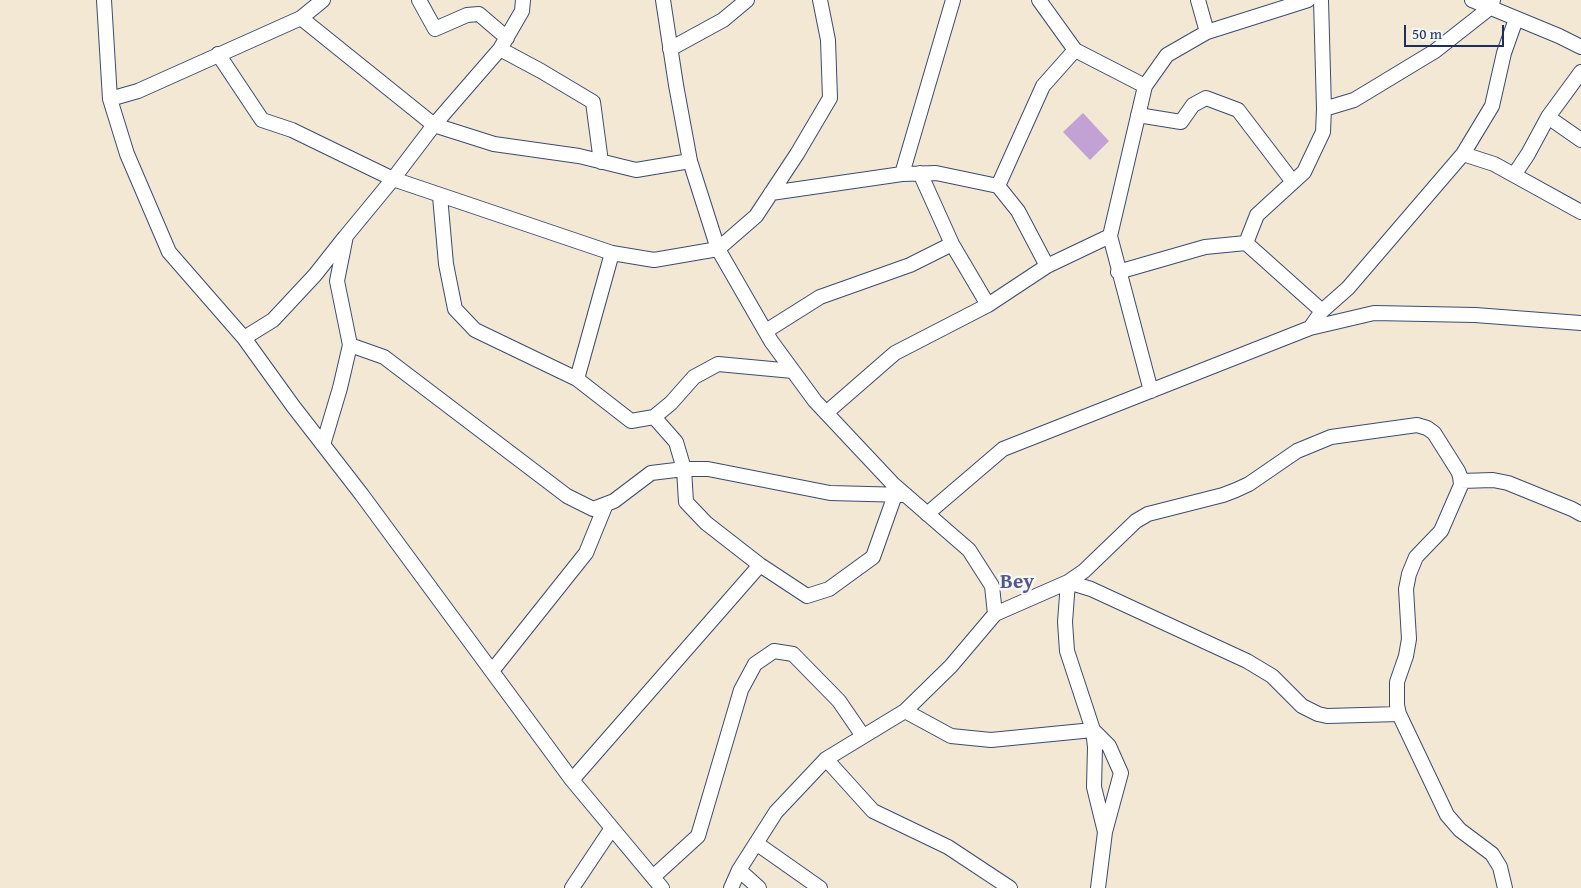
<!DOCTYPE html>
<style>
body{margin:0}
#map{position:relative;width:1581px;height:888px;overflow:hidden;background:#f2e8d4;font-family:"Gentium Book Plus",serif}
canvas{display:block}
.scale{position:absolute;left:1404px;top:25px;width:100px;height:22px;box-sizing:border-box;border:2px solid #1b2f5e;border-top:0;padding-left:6px;font-size:15px;line-height:18px;white-space:nowrap;color:#1b2f5e;-webkit-text-stroke:4px #f6f6f2;paint-order:stroke}
</style>
<div id="map">
<canvas width="1581" height="888"></canvas>
<div class="scale">50 m</div>
</div>
<script>
const g = document.querySelector('canvas').getContext('2d');
g.lineJoin = 'round';
function fillPath(path, color) { g.fillStyle = color; g.fill(path, 'evenodd'); }
const poly = rows => new Path2D(rows.map(r => 'M' + r).join(''));
function strokePath(path, color, width, dash) { g.strokeStyle = color; g.lineWidth = width; g.lineCap = dash ? 'butt' : 'round'; g.setLineDash(dash || []); g.stroke(path); }
function write(font, color, halo, rows, align = 'center') {
  g.font = font + ' "Gentium Book Plus",serif'; g.lineWidth = 5; g.setLineDash([]); g.textBaseline = 'middle'; g.strokeStyle = halo; g.fillStyle = color; for (const [text, x, y, turn = 0] of rows) {
    g.save(); g.translate(x, y); g.rotate((+turn || 0) * Math.PI / 180); g.textAlign = isNaN(turn) ? turn : align; if (halo) g.strokeText(text, 0, 0); g.fillText(text, 0, 0); g.restore();
  }
}
fillPath(poly([
 [1083,113,1109,141,1090,160,1063,132]
]), '#c2a1d5');
const minor = poly([
 [104,0,110,99,127,154,169,252,244,338,293,406,362,495,572,780,662,888],
 [419,0,435,29,467,15,479,14,507,38],
 [663,0,676,85,690,161,718,249,771,341,815,401,893,484,969,550,992,586,995,614,951,666,905,711,826,759,776,812,739,870,731,888],
 [1039,0,1075,50,1145,86],
 [1198,0,1207,32],
 [1472,0,1559,36,1581,47],
 [301,18,434,125,494,144,579,156,636,170,690,161],
 [500,49,541,71,593,102,601,162],
 [670,49,723,20,747,0],
 [218,54,262,120,292,130,393,179,612,253,654,260,718,249,756,216,797,154,830,98,828,40,820,0],
 [110,99,138,91,301,18,323,0],
 [1324,109,1354,100,1435,51,1491,7,1493,0],
 [1138,115,1181,122,1193,105,1206,98,1238,110,1293,182],
 [1548,117,1581,140],
 [1463,154,1494,164,1581,212],
 [920,173,952,244,988,305],
 [902,174,953,0],
 [1514,175,1528,154,1548,117,1581,72],
 [998,186,1043,86,1075,50],
 [771,193,902,174,936,173,998,186,1018,211,1047,266],
 [440,196,446,264,455,309,475,330,577,379,631,421,654,417,671,403,694,377,718,364,793,371],
 [1246,243,1322,311],
 [1118,272,1205,247,1246,243,1257,215,1304,172,1323,132,1324,109,1321,0],
 [1310,328,1374,313,1475,315,1581,323],
 [766,331,820,297,910,265,952,244],
 [244,338,273,320,315,275,345,237],
 [350,345,384,357,567,496,593,509,614,501,651,473,684,469,708,469,830,493,906,495],
 [577,379,612,253],
 [1151,391,1110,236,1145,86,1167,55,1207,32,1308,0],
 [826,413,895,353,988,305,1047,266,1110,236],
 [654,417,676,442,684,469,686,502,706,523,760,565,807,596,829,589,873,557,895,495],
 [323,445,340,388,350,345,337,281,346,236,393,179,434,125,500,49,522,11,523,0],
 [1461,481,1493,480,1508,483,1572,509,1581,514],
 [927,514,1003,449,1310,328,1322,311,1348,288,1463,154,1492,106,1504,53,1516,19],
 [995,614,1068,582,1084,571,1136,521,1148,514,1223,495,1236,490,1249,484,1297,451,1331,437,1417,425,1427,428,1434,433,1458,471,1460,476,1461,485,1441,531,1416,557,1409,574,1406,589,1409,639,1406,656,1397,682,1397,705,1399,714,1447,815,1460,830,1492,854,1500,867,1505,888],
 [492,671,586,553,606,504],
 [905,711,951,736,991,740,1093,730],
 [1093,730,1109,746,1121,773,1105,832,1098,888],
 [826,759,873,811,948,847,1010,888],
 [572,780,760,565],
 [1105,832,1094,787,1095,747,1093,730,1067,651,1065,622,1068,582,1091,589,1247,661,1272,676,1302,706,1318,714,1327,716,1399,714],
 [756,843,820,888],
 [739,870,759,888],
 [653,877,698,836,741,690,755,664,774,651,793,654,839,701,863,736],
 [572,888,612,828]
]);
strokePath(minor, '#3b4b70', 16);
strokePath(minor, '#fff', 14);
write('bold 21px', '#555788', '#f6f6f2', [
 ["Bey",1017,583]
]);
</script>
